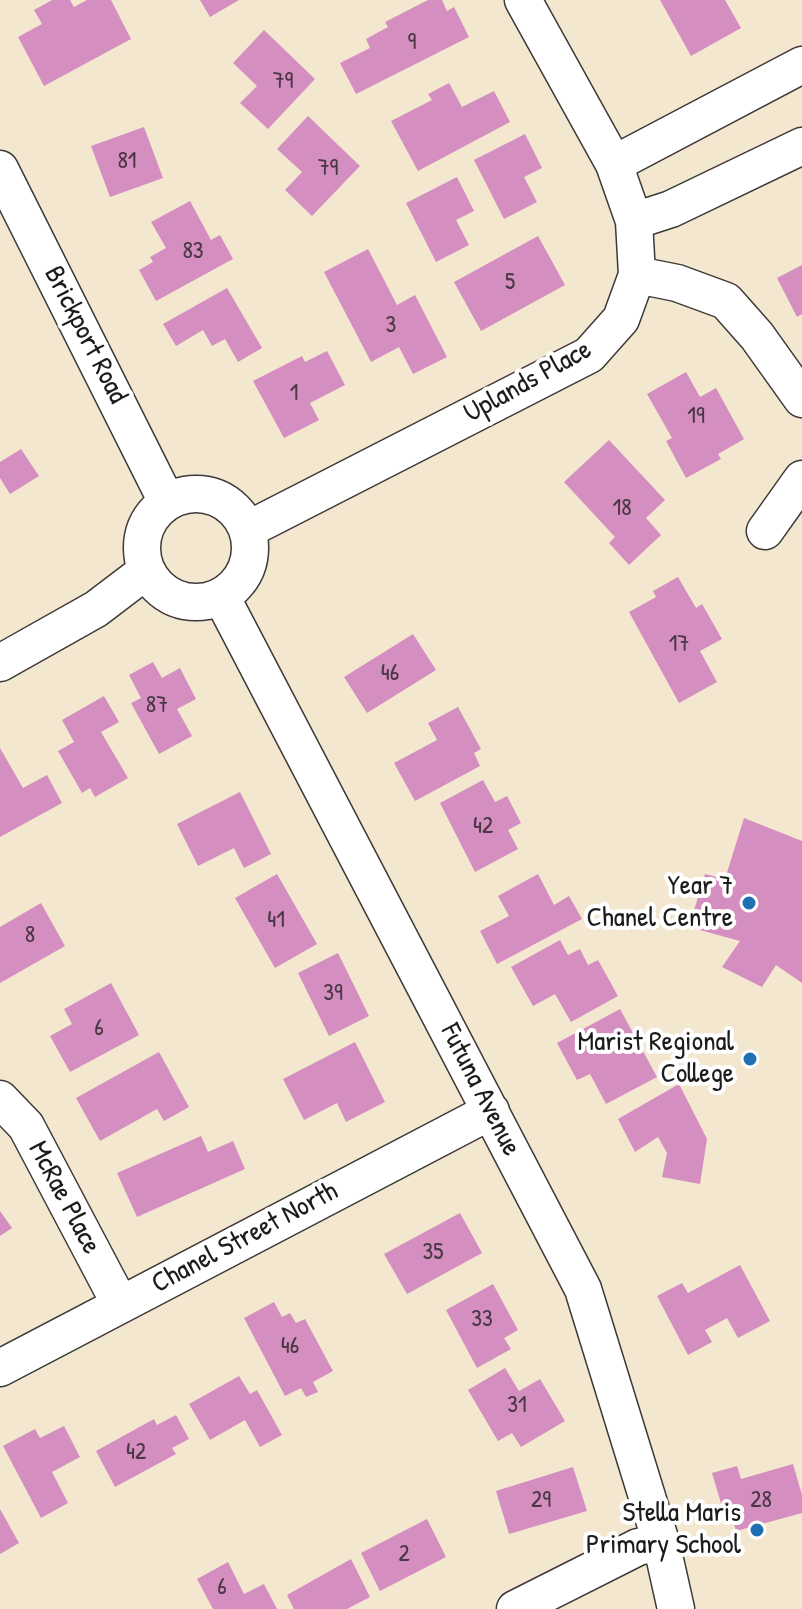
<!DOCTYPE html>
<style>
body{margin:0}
canvas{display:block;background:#f4e7d0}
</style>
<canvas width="802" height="1609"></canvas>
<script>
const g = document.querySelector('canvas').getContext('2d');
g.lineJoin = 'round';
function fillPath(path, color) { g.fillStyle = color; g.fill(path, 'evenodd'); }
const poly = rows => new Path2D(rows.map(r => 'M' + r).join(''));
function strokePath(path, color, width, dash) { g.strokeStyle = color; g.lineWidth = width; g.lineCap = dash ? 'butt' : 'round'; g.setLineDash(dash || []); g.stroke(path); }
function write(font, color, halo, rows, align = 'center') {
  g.font = font + ' "Patrick Hand",sans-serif'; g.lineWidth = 8; g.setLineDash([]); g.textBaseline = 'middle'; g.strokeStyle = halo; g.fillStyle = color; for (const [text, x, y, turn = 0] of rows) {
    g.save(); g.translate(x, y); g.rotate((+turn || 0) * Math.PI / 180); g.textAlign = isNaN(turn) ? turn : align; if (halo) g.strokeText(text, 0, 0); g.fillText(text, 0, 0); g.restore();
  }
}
fillPath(poly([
 [52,0,70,0,74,7,87,0,111,0,131,39,44,86,18,37,42,24,34,10],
 [200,0,239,0,210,17],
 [428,0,442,0,447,11,454,7,469,37,356,94,340,63,370,48,366,39,388,27,385,22],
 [660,0,725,0,741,28,691,56],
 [264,30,315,79,268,129,240,103,257,86,233,63],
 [449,83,462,107,494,91,510,122,418,171,391,121,432,100,428,94],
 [308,116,360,166,312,216,285,190,302,172,277,149],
 [144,127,163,178,110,197,91,146],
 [525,134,542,168,524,177,537,202,504,219,474,160],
 [457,177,474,211,456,220,469,245,436,262,406,203],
 [190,201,211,240,220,235,233,259,156,301,139,270,153,262,150,257,166,248,151,222],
 [538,236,565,285,481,331,454,282],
 [368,249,397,305,415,295,447,357,413,374,399,347,371,362,324,272],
 [802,265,802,314,797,317,777,278],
 [227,288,262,348,238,362,225,339,212,346,203,330,176,346,163,324],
 [327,351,345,385,310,403,319,420,284,438,253,381,302,356,305,362],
 [686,372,700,397,716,388,744,439,718,454,721,459,686,478,666,441,672,438,647,394],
 [609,440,665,500,646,518,661,535,629,565,609,543,615,537,564,482],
 [21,449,39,476,10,494,0,478,0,462],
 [678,577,696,608,702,604,722,639,700,651,717,682,679,703,629,612,656,597,653,591],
 [413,634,436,670,367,713,344,677],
 [153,662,162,678,180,668,196,699,177,709,192,736,159,754,131,703,141,698,129,675],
 [104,696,119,722,101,732,128,778,95,797,90,788,82,793,58,751,74,742,62,720],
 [458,707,481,749,474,753,480,766,415,801,394,763,437,740,428,723],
 [0,748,23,788,47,775,62,803,0,837],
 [483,780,495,802,507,796,521,823,508,830,518,849,475,872,440,803],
 [240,792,271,854,244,868,234,848,198,866,177,824],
 [744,818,802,841,802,983,776,965,762,987,722,967,740,941,689,927,705,874,725,879],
 [277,874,317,944,275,968,235,898],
 [538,874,554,905,569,896,582,919,497,964,480,931,509,916,498,896],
 [41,903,65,946,0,983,0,927],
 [560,940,568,955,580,949,588,965,598,960,618,996,571,1022,555,994,533,1006,511,967],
 [338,953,369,1016,329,1036,298,973],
 [111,983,139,1035,70,1072,50,1036,72,1024,64,1009],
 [620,1009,657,1077,606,1104,590,1074,577,1080,557,1043],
 [355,1042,385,1102,346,1122,337,1103,304,1120,283,1079],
 [159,1052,189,1107,164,1121,157,1109,100,1141,76,1098],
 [679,1084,707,1139,700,1184,662,1177,667,1153,658,1137,635,1152,618,1119],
 [201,1136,208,1152,233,1141,245,1169,137,1217,117,1173],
 [0,1211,12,1228,0,1236],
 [460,1213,482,1253,407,1294,384,1254],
 [740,1265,770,1321,738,1338,727,1318,705,1330,712,1342,688,1355,657,1296,682,1283,688,1293],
 [493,1284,518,1330,504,1338,511,1349,477,1368,446,1310],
 [274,1302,282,1317,290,1313,296,1323,305,1319,333,1371,313,1382,318,1392,306,1397,301,1388,285,1396,244,1318],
 [505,1368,519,1391,540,1379,565,1421,521,1447,512,1433,498,1441,468,1390],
 [239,1376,250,1394,257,1390,282,1435,260,1447,245,1420,210,1440,189,1404],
 [176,1415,189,1439,172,1448,176,1454,115,1487,96,1451,154,1419,157,1425],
 [64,1426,80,1457,52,1472,68,1503,41,1518,3,1446,35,1429,40,1438],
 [793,1464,802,1495,802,1513,736,1531,730,1508,723,1510,712,1473,737,1466,741,1479],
 [573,1467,587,1511,509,1534,496,1491],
 [0,1509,19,1543,0,1554],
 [427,1519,446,1557,380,1591,361,1553],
 [351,1559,370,1597,347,1609,294,1609,287,1595],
 [228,1562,244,1594,264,1584,277,1609,213,1609,197,1579]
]), '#d48ebf');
const minor = poly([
 [614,164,802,65],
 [0,169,167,502],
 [634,221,671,209,802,146],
 [637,275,677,283,726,301,757,336,802,399],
 '142 548a54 54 0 1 1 108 0a54 54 0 1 1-108 0Z',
 [247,530,589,355,621,319,637,275,634,221,614,164,523,0],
 [765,531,802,479],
 [221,596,583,1289,661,1542,676,1609],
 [0,663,96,609,146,571],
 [0,1099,26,1126,120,1304],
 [0,1368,491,1111],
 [515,1609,638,1547,661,1542]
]);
strokePath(minor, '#3c3a37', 39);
strokePath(minor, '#fff', 36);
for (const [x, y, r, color] of [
 [749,903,8,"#1f6fb2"],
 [750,1059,8,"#1f6fb2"],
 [757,1530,8,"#1f6fb2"]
]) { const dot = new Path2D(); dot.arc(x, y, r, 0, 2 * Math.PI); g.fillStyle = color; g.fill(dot); strokePath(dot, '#fff', 3); }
write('24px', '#4a3845', null, [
 ["9",412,43],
 ["79",283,82],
 ["81",127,162],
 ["79",328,169],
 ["83",193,252],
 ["5",510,283],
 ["3",391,326],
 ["1",294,394],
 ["19",696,417],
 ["18",622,509],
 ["17",679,645],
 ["46",390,674],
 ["87",157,706],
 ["42",483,827],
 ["41",276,921],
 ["8",30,936],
 ["39",333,994],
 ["6",99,1029],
 ["35",433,1253],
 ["33",482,1320],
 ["46",290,1347],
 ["31",517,1406],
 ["42",136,1453],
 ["29",541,1501],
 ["28",761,1501],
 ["2",404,1555],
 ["6",222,1588]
]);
write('28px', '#1c1c1c', '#fff', [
 ["Brickport Road",85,335,63],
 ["Uplands Place",528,382,-29],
 ["Futuna Avenue",480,1090,63],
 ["McRae Place",64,1198,62],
 ["Chanel Street North",245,1238,-28]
]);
write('28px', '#1c1c1c', '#fff', [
 ["Year 7",733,887],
 ["Chanel Centre",733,919],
 ["Marist Regional",734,1043],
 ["College",734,1075],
 ["Stella Maris",741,1514],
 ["Primary School",741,1546]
], 'right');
</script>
